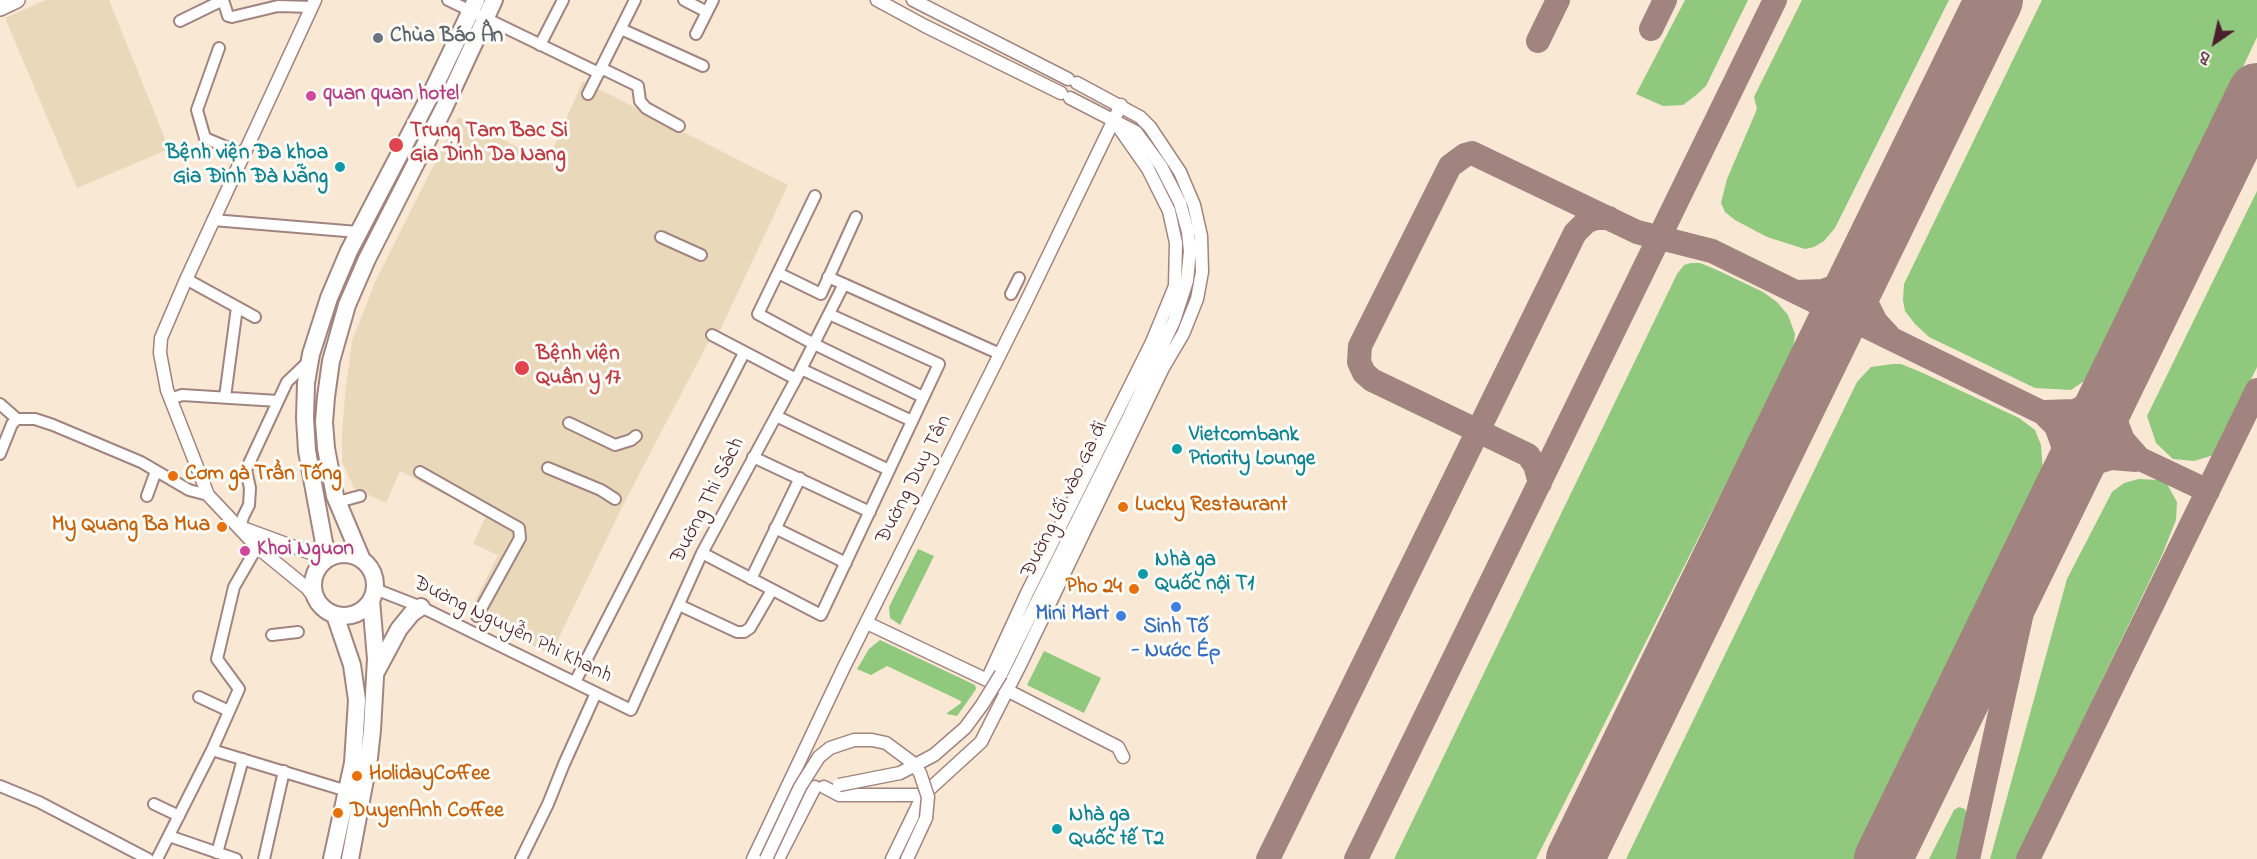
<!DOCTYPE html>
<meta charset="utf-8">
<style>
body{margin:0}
#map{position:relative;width:2257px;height:859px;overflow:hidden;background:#f8e8d4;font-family:"Indie Flower",sans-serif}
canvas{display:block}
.north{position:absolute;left:2185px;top:12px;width:60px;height:60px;-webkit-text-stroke:4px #fdfcf7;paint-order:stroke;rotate:214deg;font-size:16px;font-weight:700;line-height:24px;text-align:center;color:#4a1f2b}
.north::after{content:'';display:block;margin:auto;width:21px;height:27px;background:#4a1f2b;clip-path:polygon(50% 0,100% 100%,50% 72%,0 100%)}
</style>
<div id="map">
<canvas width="2257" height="859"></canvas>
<div class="north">B</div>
</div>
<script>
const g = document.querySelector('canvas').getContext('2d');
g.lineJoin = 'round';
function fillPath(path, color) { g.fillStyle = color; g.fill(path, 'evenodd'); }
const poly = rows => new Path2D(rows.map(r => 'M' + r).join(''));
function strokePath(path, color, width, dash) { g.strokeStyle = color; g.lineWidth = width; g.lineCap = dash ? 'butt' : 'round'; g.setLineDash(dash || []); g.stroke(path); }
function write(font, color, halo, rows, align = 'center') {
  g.font = font + ' "Indie Flower",sans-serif'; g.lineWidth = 6; g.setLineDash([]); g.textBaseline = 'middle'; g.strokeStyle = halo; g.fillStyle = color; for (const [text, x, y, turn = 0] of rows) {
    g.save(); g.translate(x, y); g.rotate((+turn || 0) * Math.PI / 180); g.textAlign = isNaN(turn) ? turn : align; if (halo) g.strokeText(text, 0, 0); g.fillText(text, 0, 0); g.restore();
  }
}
fillPath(poly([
 [46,0,109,0,169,149,77,188,5,18],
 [583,81,788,185,715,341,710,339,624,503,551,654,468,615,498,555,473,544,486,516,400,471,386,503,354,488,342,462,342,434,345,395,352,341,376,280,458,117,547,162]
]), '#e9d9ba');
fillPath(poly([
 [1685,0,1748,0,1706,86,1695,96,1683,105,1663,106,1636,94],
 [1802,0,1949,0,1835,228,1824,241,1814,247,1805,249,1767,237,1735,220,1725,212,1721,203,1727,179,1757,109,1754,97],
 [2042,0,2257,0,2257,37,2102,369,2071,390,2035,388,1929,337,1915,324,1905,311,1903,300,1904,284],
 [2257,191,2257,367,2214,455,2194,461,2173,459,2156,443,2147,416],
 [1691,263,1700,263,1717,270,1763,292,1777,302,1788,315,1795,334,1793,351,1536,859,1394,859,1677,274,1684,265],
 [1893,364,1901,364,1923,373,2019,418,2035,430,2041,445,2043,471,2036,504,1863,859,1626,859,1857,382,1871,367],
 [2139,479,2158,480,2167,484,2177,502,2176,520,2162,555,2016,859,1990,859,2067,579,2112,492,2124,483],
 [918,549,934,556,900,625,890,618,889,607],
 [880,640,975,685,976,689,972,695,957,716,947,714,947,713,961,703,961,701,887,666,871,675,857,669,869,649],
 [1044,651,1101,678,1084,713,1027,685],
 [1959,807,1965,809,1967,817,1965,832,1958,859,1929,859,1954,810]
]), '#90c97d');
strokePath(poly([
 [1651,29,1665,0],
 [1538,41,1558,0],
 [1870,255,1864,287,1867,304,1876,322,1888,335],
 [1796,292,1823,291,1839,285,1856,274,1870,255],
 [2116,382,2112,404,2113,414,2123,440,2137,456],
 [2046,412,2075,411,2097,400,2116,382],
 [2045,415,2056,426,2065,451,2066,465,2064,489],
 [1540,483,1535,465,1528,455,1372,380,1364,373,1359,362,1360,346,1450,166,1465,155,1472,153,1637,232,1712,251,2041,412,2208,491],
 [2064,489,2087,467,2101,461,2112,458,2136,460],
 [1268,859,1575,233,1587,221,1596,218,1609,218],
 [1356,859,1775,0],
 [1968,859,2037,544],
 [2028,859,2257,390]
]), '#a18480', 24);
strokePath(poly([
 [1575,859,1994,0],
 [1883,859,2257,92]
]), '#a18480', 58);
const minor = poly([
 [448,0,599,73],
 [684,0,707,12],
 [180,21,219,2,224,3,228,16,232,17,278,6,312,7],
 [621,29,703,66],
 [696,34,713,0],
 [540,45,563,0],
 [219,48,197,110,205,138,243,154],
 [601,68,638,86,640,101,646,108,679,126],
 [588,94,635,0],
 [815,196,758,314,814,344,923,397],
 [213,220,358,232],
 [661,237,701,255],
 [778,273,821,294,856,217],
 [828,277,1000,354],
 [186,279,255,317],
 [1011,294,1019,278],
 [712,335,796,379],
 [801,369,912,421],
 [225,397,237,307],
 [170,399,182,395,278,401],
 [0,404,17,419,35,419,53,425,141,462,189,490,208,495],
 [776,416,889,470],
 [569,423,615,445,631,440,636,436],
 [0,454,12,424,17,419],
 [753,457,870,512],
 [548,468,601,490,615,499],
 [420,472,519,528,520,538,477,616],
 [147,496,156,471],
 [338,502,360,496],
 [240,527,243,517,249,505,250,488,246,470,287,382,310,360],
 [775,528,846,563],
 [702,553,821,615,939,364,829,314],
 [751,579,800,478],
 [375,589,421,607,631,710,702,553,796,379,844,284],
 [679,605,737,632,744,632,750,628,772,590],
 [272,635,298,632],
 [575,682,744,353],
 [199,697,229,711],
 [212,750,347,791],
 [0,786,39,802,148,859],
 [154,804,179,816],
 [169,836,236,859],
 [217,853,243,759],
 [157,859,212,750,239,689,217,659,234,587,257,547],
 [264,859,284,771],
 [521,859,548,804,564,764,596,693]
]);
const tertiary = poly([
 [315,0,185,282,161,338,160,353,167,390,208,495,257,547,307,588,316,600],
 [877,0,925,26,1061,93],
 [913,0,1068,79],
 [240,527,327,559],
 [867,623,987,680,1118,747,1123,757],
 [1001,674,1128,419,1174,321,1187,281,1190,251,1188,232,1180,203,1161,166,1136,132,1070,98],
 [987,680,1027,593,1152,342,1175,286,1176,243,1169,211,1148,169,1115,122],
 [824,787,839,795,923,795],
 [753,859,844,667,1025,304,1121,105],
 [778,859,815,787],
 [892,859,923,795,981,742,1021,663,1163,368,1183,334,1197,299,1202,272,1201,236,1194,205,1180,172,1150,127,1140,117,1077,83],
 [907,859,926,818]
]);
const secondary = poly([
 [0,8,17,0]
]);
const primary = poly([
 '313 585a31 31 0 1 1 62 0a31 31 0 1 1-62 0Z',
 [327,559,307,451,305,418,306,383,311,354,329,298,349,251,432,92,476,0],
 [362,560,335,496,326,448,324,422,326,397,331,361,347,305,367,259,444,108,494,0],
 [376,672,399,629,412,613,421,607],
 [332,859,353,763,357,700,352,665,335,615],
 [350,859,369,758,372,730,376,659,371,600]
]);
strokePath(minor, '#a18480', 14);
strokePath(tertiary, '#a18480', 15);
strokePath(secondary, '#a18480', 18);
strokePath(primary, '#a18480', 20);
strokePath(minor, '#fff', 10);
strokePath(tertiary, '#fff', 12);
strokePath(secondary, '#fff', 15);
strokePath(primary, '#fff', 16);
const tertiaryBridge = poly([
 [839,785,900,773,934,755,965,728,982,705,1001,674],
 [766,859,800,787,819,757,830,748,854,740,872,740,886,743,913,763,920,773,928,797,926,818]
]);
strokePath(tertiaryBridge, '#a18480', 15, []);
strokePath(tertiaryBridge, '#fff', 12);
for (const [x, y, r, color] of [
 [378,38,6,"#6b7280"],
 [311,96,6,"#d1479c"],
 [396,145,8,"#e0444e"],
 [340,167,6,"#0f9aa8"],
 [522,368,8,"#e0444e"],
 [1177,449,6,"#0f9aa8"],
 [173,476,6,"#e8710a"],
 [1123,507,6,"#e8710a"],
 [222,527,6,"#e8710a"],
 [245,551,6,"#d1479c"],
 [1143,574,6,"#0f9aa8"],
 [1134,589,6,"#e8710a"],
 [1176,607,6,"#3f7fe0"],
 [1121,616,6,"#3f7fe0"],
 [357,776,6,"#e8710a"],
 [338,813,6,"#e8710a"],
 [1057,829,6,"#0f9aa8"]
]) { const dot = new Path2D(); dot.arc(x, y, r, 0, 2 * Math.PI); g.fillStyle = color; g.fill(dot); strokePath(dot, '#fdfcf7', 2); }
write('bold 21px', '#5b616d', '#fdfcf7', [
 ["Chùa Báo Ân",390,38]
], 'left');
write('bold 21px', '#b23c85', '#fdfcf7', [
 ["quan quan hotel",323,96],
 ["Khoi Nguon",257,551]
], 'left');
write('bold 21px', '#be3a42', '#fdfcf7', [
 ["Trung Tam Bac Si",410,133],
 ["Gia Dinh Da Nang",410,157],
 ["Bệnh viện",536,356],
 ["Quân y 17",536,380]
], 'left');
write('bold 21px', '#0d838f', '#fdfcf7', [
 ["Bệnh viện Đa khoa",328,155,"right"],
 ["Gia Đình Đà Nẵng",328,179,"right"],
 ["Vietcombank",1189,437],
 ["Priority Lounge",1189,461],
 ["Nhà ga",1155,562],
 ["Quốc nội T1",1155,586],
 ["Nhà ga",1069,817],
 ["Quốc tế T2",1069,841]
], 'left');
write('bold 21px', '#c56008', '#fdfcf7', [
 ["Cơm gà Trần Tống",185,476],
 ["Lucky Restaurant",1135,507],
 ["My Quang Ba Mua",210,527,"right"],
 ["Pho 24",1122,589,"right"],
 ["HolidayCoffee",369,776],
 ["DuyenAnh Coffee",350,813]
], 'left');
write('21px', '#4a1f2b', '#fdfcf7', [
 ["Đường Duy Tân",915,480,-63],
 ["Đường Lối vào Ga đi",1066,500,-64],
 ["Đường Thi Sách",709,501,-63],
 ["Đường Nguyễn Phi Khanh",512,631,26]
]);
write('bold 21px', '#366cbe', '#fdfcf7', [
 ["Mini Mart",1109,616],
 ["Sinh Tố",1176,629,"center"],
 ["- Nước Ép",1176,653,"center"]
], 'right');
</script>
